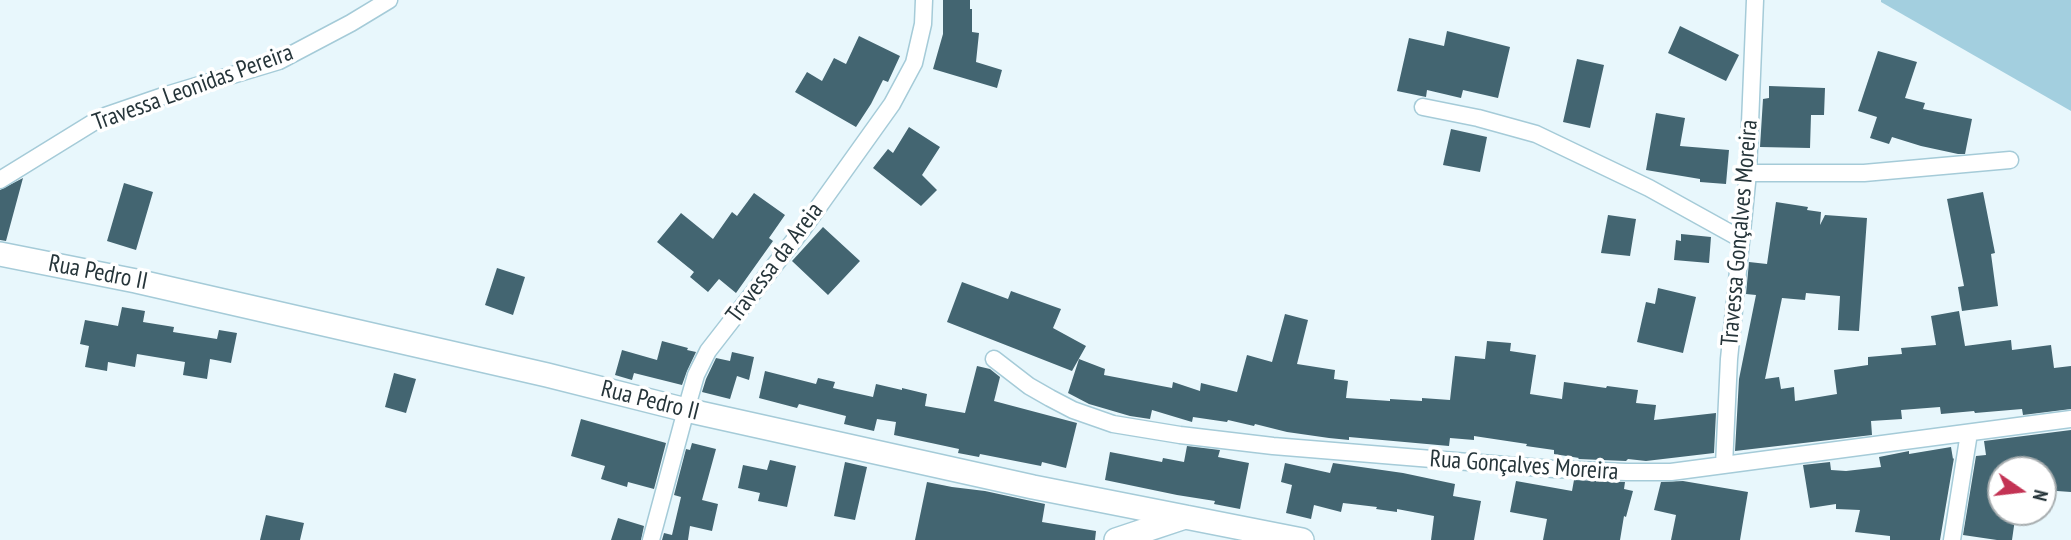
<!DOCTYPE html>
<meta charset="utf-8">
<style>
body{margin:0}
#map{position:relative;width:2071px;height:540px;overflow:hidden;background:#e8f7fc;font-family:"PT Sans Narrow",sans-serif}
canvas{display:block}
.north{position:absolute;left:1987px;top:456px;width:70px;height:70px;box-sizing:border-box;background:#fff;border:2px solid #a8aeb0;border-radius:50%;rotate:104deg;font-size:19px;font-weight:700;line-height:28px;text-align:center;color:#26353a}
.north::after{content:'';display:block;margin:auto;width:24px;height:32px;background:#c33354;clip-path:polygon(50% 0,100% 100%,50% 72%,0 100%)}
</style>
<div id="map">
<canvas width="2071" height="540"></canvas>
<div class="north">N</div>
</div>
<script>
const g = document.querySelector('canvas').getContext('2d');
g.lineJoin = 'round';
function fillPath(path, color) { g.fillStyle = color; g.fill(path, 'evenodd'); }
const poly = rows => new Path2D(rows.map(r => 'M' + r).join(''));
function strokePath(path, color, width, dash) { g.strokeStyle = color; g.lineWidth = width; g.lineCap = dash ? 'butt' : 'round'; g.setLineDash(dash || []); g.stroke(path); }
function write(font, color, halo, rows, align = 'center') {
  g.font = font + ' "PT Sans Narrow",sans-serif'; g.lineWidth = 7; g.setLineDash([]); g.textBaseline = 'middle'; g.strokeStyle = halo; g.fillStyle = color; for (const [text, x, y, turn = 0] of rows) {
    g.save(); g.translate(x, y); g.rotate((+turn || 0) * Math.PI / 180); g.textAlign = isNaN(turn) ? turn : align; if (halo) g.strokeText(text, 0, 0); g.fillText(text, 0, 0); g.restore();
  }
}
fillPath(poly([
 [1881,0,2071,0,2071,111,1881,2]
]), '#a3cfdf');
fillPath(poly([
 [943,0,970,0,970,9,972,9,972,32,979,33,976,62,1002,70,997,88,933,69,943,34],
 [1680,26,1739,55,1726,81,1668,53],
 [1447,31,1510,47,1498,98,1463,90,1461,98,1427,90,1426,97,1397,91,1409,38,1444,46],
 [859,36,900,56,888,82,883,80,871,104,856,127,795,92,807,72,822,81,834,58,846,64],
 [1878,51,1917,62,1905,98,1925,103,1923,109,1972,119,1965,154,1958,154,1921,146,1892,137,1889,144,1870,138,1877,117,1858,111],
 [1577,59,1604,65,1590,128,1563,122],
 [1769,86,1825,88,1824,115,1811,115,1810,148,1760,147,1763,99,1769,98],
 [1656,113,1685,118,1680,146,1729,150,1726,184,1700,182,1700,179,1646,170],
 [909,127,940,147,922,175,937,190,921,206,873,168,888,149,893,153],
 [1451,129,1487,137,1480,172,1443,165],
 [23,178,6,241,0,240,0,190],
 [124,183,153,192,136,250,107,241],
 [1983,192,1995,253,1991,254,1998,306,1962,311,1958,287,1964,286,1947,199],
 [754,193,785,215,769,238,773,241,736,293,719,279,708,292,690,277,694,272,657,242,681,213,713,239,732,212,737,216],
 [1776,202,1808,207,1807,210,1821,212,1820,225,1825,215,1867,218,1859,331,1838,330,1840,296,1806,293,1805,300,1782,298,1765,379,1779,377,1781,389,1794,387,1795,401,1837,394,1834,370,1868,365,1868,357,1902,354,1901,348,1936,345,1931,316,1959,311,1965,346,2011,340,2012,350,2051,345,2054,368,2071,366,2071,409,2023,415,2022,409,1975,413,1974,411,1941,414,1940,407,1901,410,1902,419,1871,421,1872,435,1735,451,1739,379,1756,295,1746,294,1749,262,1767,264],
 [1608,215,1636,219,1630,256,1601,253],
 [823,227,860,261,828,295,792,261],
 [1681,234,1711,237,1709,263,1674,260,1676,240,1681,241],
 [497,268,525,277,513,315,485,305],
 [962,282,1008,299,1011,291,1061,309,1053,328,1086,346,1072,371,947,322],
 [1658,288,1696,297,1683,353,1637,342,1646,302,1655,304],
 [122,307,145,311,143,322,174,327,173,332,217,339,219,330,237,333,231,363,210,359,207,379,183,375,185,362,137,354,135,367,108,362,107,371,85,367,89,346,80,344,85,320,118,326],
 [1285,314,1308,320,1297,364,1335,370,1334,379,1348,381,1346,398,1390,401,1390,399,1422,401,1422,398,1450,400,1455,356,1485,359,1487,341,1511,343,1510,351,1536,355,1530,394,1562,399,1564,382,1606,388,1607,386,1638,390,1636,403,1656,405,1654,420,1716,413,1714,453,1646,461,1628,459,1626,461,1578,459,1579,458,1554,454,1554,450,1526,446,1527,444,1474,436,1474,440,1450,438,1449,446,1349,437,1349,440,1329,438,1287,432,1255,424,1254,426,1228,420,1227,422,1193,417,1192,422,1152,410,1150,419,1130,416,1089,404,1068,393,1079,359,1105,369,1104,375,1172,388,1173,382,1200,391,1201,383,1237,392,1247,355,1272,362],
 [662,341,688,348,687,350,696,352,687,371,682,385,634,373,632,380,615,375,622,350,657,360],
 [732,352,754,357,749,380,737,376,730,399,702,392,706,379,716,358,730,361],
 [977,366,990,369,1000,377,994,401,1077,423,1066,468,1042,462,1041,466,980,454,979,457,958,453,959,449,894,435,896,422,877,419,874,431,844,424,846,416,799,404,797,408,759,398,765,371,816,384,818,378,835,382,833,388,873,397,876,384,902,390,902,388,927,394,925,406,965,413],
 [394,373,416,379,406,413,385,407],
 [581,419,666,443,654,489,628,482,627,487,601,479,605,466,571,456],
 [2071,430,2071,492,2043,490,2043,470,2000,470,1995,507,2001,508,2001,512,2016,512,2012,540,1997,540,1963,535,1976,456,1986,455,1984,441],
 [692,443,716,449,702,500,718,504,712,531,690,526,688,540,662,540,664,533,672,535,681,497,674,495,686,449,690,450],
 [1187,446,1220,450,1218,457,1249,463,1240,509,1214,504,1215,501,1177,495,1105,480,1110,452,1162,462,1163,458,1184,462],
 [1951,447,1953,459,1954,458,1940,540,1890,540,1890,536,1855,532,1860,510,1836,509,1836,504,1810,508,1803,465,1830,462,1831,470,1846,471,1881,467,1879,457,1909,451,1909,454],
 [770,460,796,466,787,507,758,501,760,493,738,488,743,465,767,470],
 [845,462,867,467,855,520,834,516],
 [1285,463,1330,473,1333,463,1403,473,1455,484,1453,496,1481,501,1474,540,1431,540,1434,516,1397,509,1397,512,1376,509,1377,507,1343,503,1341,512,1314,505,1311,519,1286,513,1292,485,1281,482],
 [1574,480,1625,482,1624,489,1633,491,1626,517,1624,516,1620,540,1543,540,1547,519,1510,512,1516,481,1572,491],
 [1683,481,1748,492,1740,540,1671,540,1676,515,1654,510,1661,482],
 [927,482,952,487,985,491,1045,504,1042,522,1096,531,1095,540,915,540],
 [266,515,304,523,300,540,260,540],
 [618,518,644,526,641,540,611,540]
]), '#436571');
const street = poly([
 [1423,107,1478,118,1536,134,1649,188,1741,239],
 [1748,173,1864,173,2010,160],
 [0,180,102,117,163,96,279,61,351,23,389,0],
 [994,359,1029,386,1050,398,1073,410,1113,424,1180,435,1273,446,1554,469,1626,472,1671,472,2071,419],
 [1724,465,1729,359,1748,173,1755,0],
 [651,540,686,410,696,375,708,351,802,230,892,104,914,63,923,24,924,0],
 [1952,540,1969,433]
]);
const secondary = poly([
 [0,254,136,281,547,375,686,410,1033,487,1302,540],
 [1116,540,1185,517]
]);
strokePath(street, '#a5cbd8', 19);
strokePath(secondary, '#a5cbd8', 26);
strokePath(street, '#fff', 16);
strokePath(secondary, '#fff', 23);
write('24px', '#26353a', '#fff', [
 ["Travessa Leonidas Pereira",193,88,-20],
 ["Travessa Gonçalves Moreira",1740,233,-85],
 ["Travessa da Areia",775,263,-53],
 ["Rua Pedro II",98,273,11],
 ["Rua Pedro II",650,401,14],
 ["Rua Gonçalves Moreira",1524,466,4]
]);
</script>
